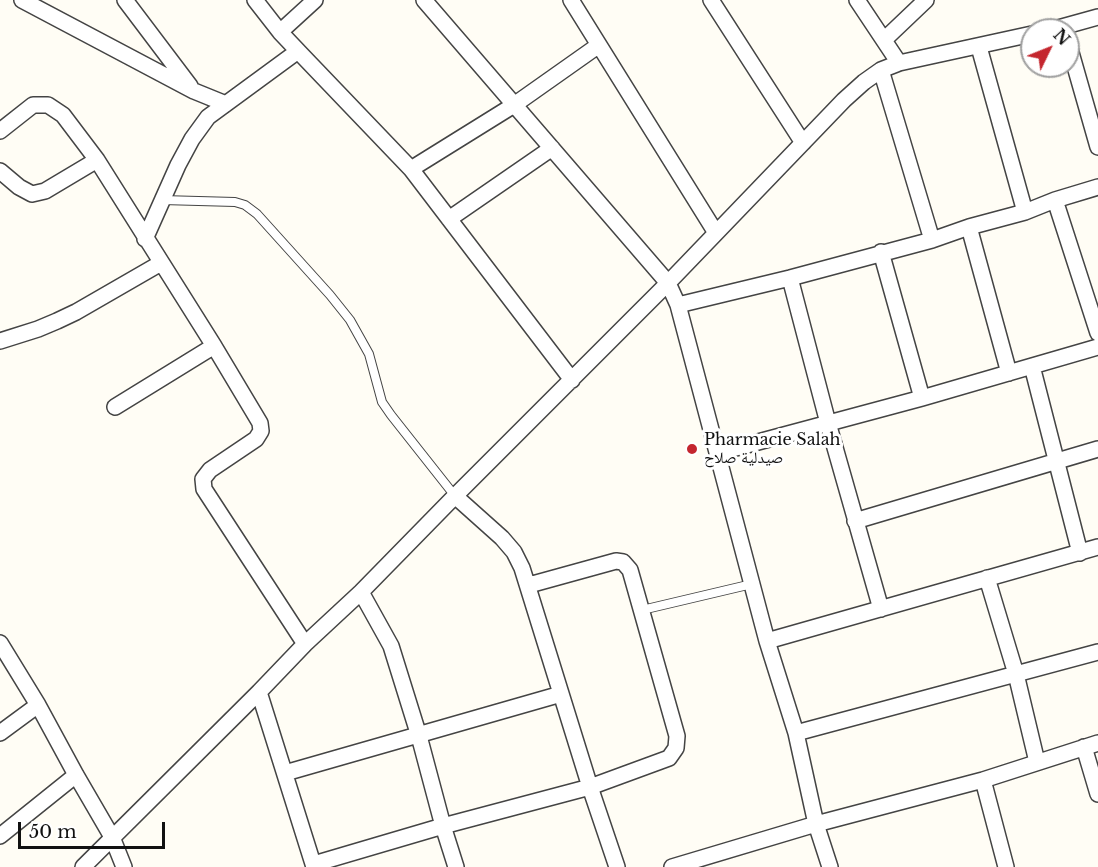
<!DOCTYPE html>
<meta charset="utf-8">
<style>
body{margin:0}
#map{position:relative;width:1098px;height:867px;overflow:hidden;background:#fffdf5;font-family:"Libre Baskerville",serif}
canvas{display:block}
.north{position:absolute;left:1020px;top:18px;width:60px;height:60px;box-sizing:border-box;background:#fff;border:2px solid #a0a0a0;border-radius:50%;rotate:47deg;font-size:16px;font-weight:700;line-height:24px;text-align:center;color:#111}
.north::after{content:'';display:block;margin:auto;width:21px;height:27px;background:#c4262e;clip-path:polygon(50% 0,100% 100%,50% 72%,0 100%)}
.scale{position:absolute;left:18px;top:822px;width:147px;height:27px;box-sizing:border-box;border:3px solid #111;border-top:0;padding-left:8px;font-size:18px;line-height:21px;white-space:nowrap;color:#111;-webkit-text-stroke:4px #fff;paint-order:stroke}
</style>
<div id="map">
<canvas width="1098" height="867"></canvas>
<div class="north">N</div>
<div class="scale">50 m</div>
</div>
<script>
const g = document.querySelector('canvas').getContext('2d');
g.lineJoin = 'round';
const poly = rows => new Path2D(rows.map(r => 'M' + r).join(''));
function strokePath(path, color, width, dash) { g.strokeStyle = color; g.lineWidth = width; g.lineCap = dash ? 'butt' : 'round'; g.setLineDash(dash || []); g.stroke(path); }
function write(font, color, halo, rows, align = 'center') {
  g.font = font + ' "Libre Baskerville","Noto Naskh Arabic",serif'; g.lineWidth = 6; g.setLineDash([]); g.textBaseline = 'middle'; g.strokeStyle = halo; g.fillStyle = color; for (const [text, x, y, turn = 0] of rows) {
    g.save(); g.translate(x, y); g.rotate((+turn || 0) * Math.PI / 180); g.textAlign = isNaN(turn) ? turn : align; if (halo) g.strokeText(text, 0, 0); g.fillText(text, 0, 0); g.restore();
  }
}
const lane = poly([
 [162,200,235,202,245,205,257,214,330,295,350,320,369,354,382,402,391,415,455,496],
 [642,610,752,584]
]);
const street = poly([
 [22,0,194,91,226,104],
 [125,0,190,86],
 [255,0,280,32],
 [424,0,668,283,678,305,767,641,796,733,816,824,830,867],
 [571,0,716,233],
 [711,0,803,143],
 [857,0,899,63],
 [1051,30,1098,17],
 [884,40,926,0],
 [1068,42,1098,147],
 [979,47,1025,212],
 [298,51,411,169,572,380],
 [881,70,932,240],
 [0,131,33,105,48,105,63,115,97,160,214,346,260,423,261,431,256,439,210,470,203,479,204,489,305,644],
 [411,169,514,105,599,45],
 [0,171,19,187,32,194,45,191,97,160],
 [1055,200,1098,333],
 [449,219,552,148],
 [969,227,1009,373],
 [145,239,178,165,192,139,208,117,298,51,280,32,315,0],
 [881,252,922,398],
 [790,278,828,423,881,609],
 [678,305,790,278,932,240,969,227,1025,212,1055,200,1098,187],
 [0,341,38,329,57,321,76,312,161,263],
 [1032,366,1080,553],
 [115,407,214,346],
 [717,453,922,398,1098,347],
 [455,496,502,538,514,552,522,568,590,787,617,867],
 [855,521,1098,449],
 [987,578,1016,674,1037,762],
 [361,592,391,646,419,736,443,826,456,867],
 [767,641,1098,547],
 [0,643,38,705,76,775,112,837,124,867],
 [259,692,314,867],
 [0,733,38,705],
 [796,733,1098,652],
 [1084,747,1098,794],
 [285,773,561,694],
 [983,780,1006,867],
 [0,836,76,775],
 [314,864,443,826,590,787,669,758,676,748,677,736,630,570,623,562,616,561,529,585],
 [83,867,259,692,305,644,361,592,455,496,668,283,844,100,864,82,881,70,899,63,1032,34],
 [672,867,816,824,983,780,1098,743]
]);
strokePath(lane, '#444', 10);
strokePath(street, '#444', 18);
strokePath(lane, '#fff', 8);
strokePath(street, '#fff', 15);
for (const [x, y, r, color] of [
 [692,449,6,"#c4262e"]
]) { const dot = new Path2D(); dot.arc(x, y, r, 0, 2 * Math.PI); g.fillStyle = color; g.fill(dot); strokePath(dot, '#fff', 2); }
write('16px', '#111', '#fff', [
 ["Pharmacie Salah",704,440],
 ["صيدلية صلاح",704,458]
], 'left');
</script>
